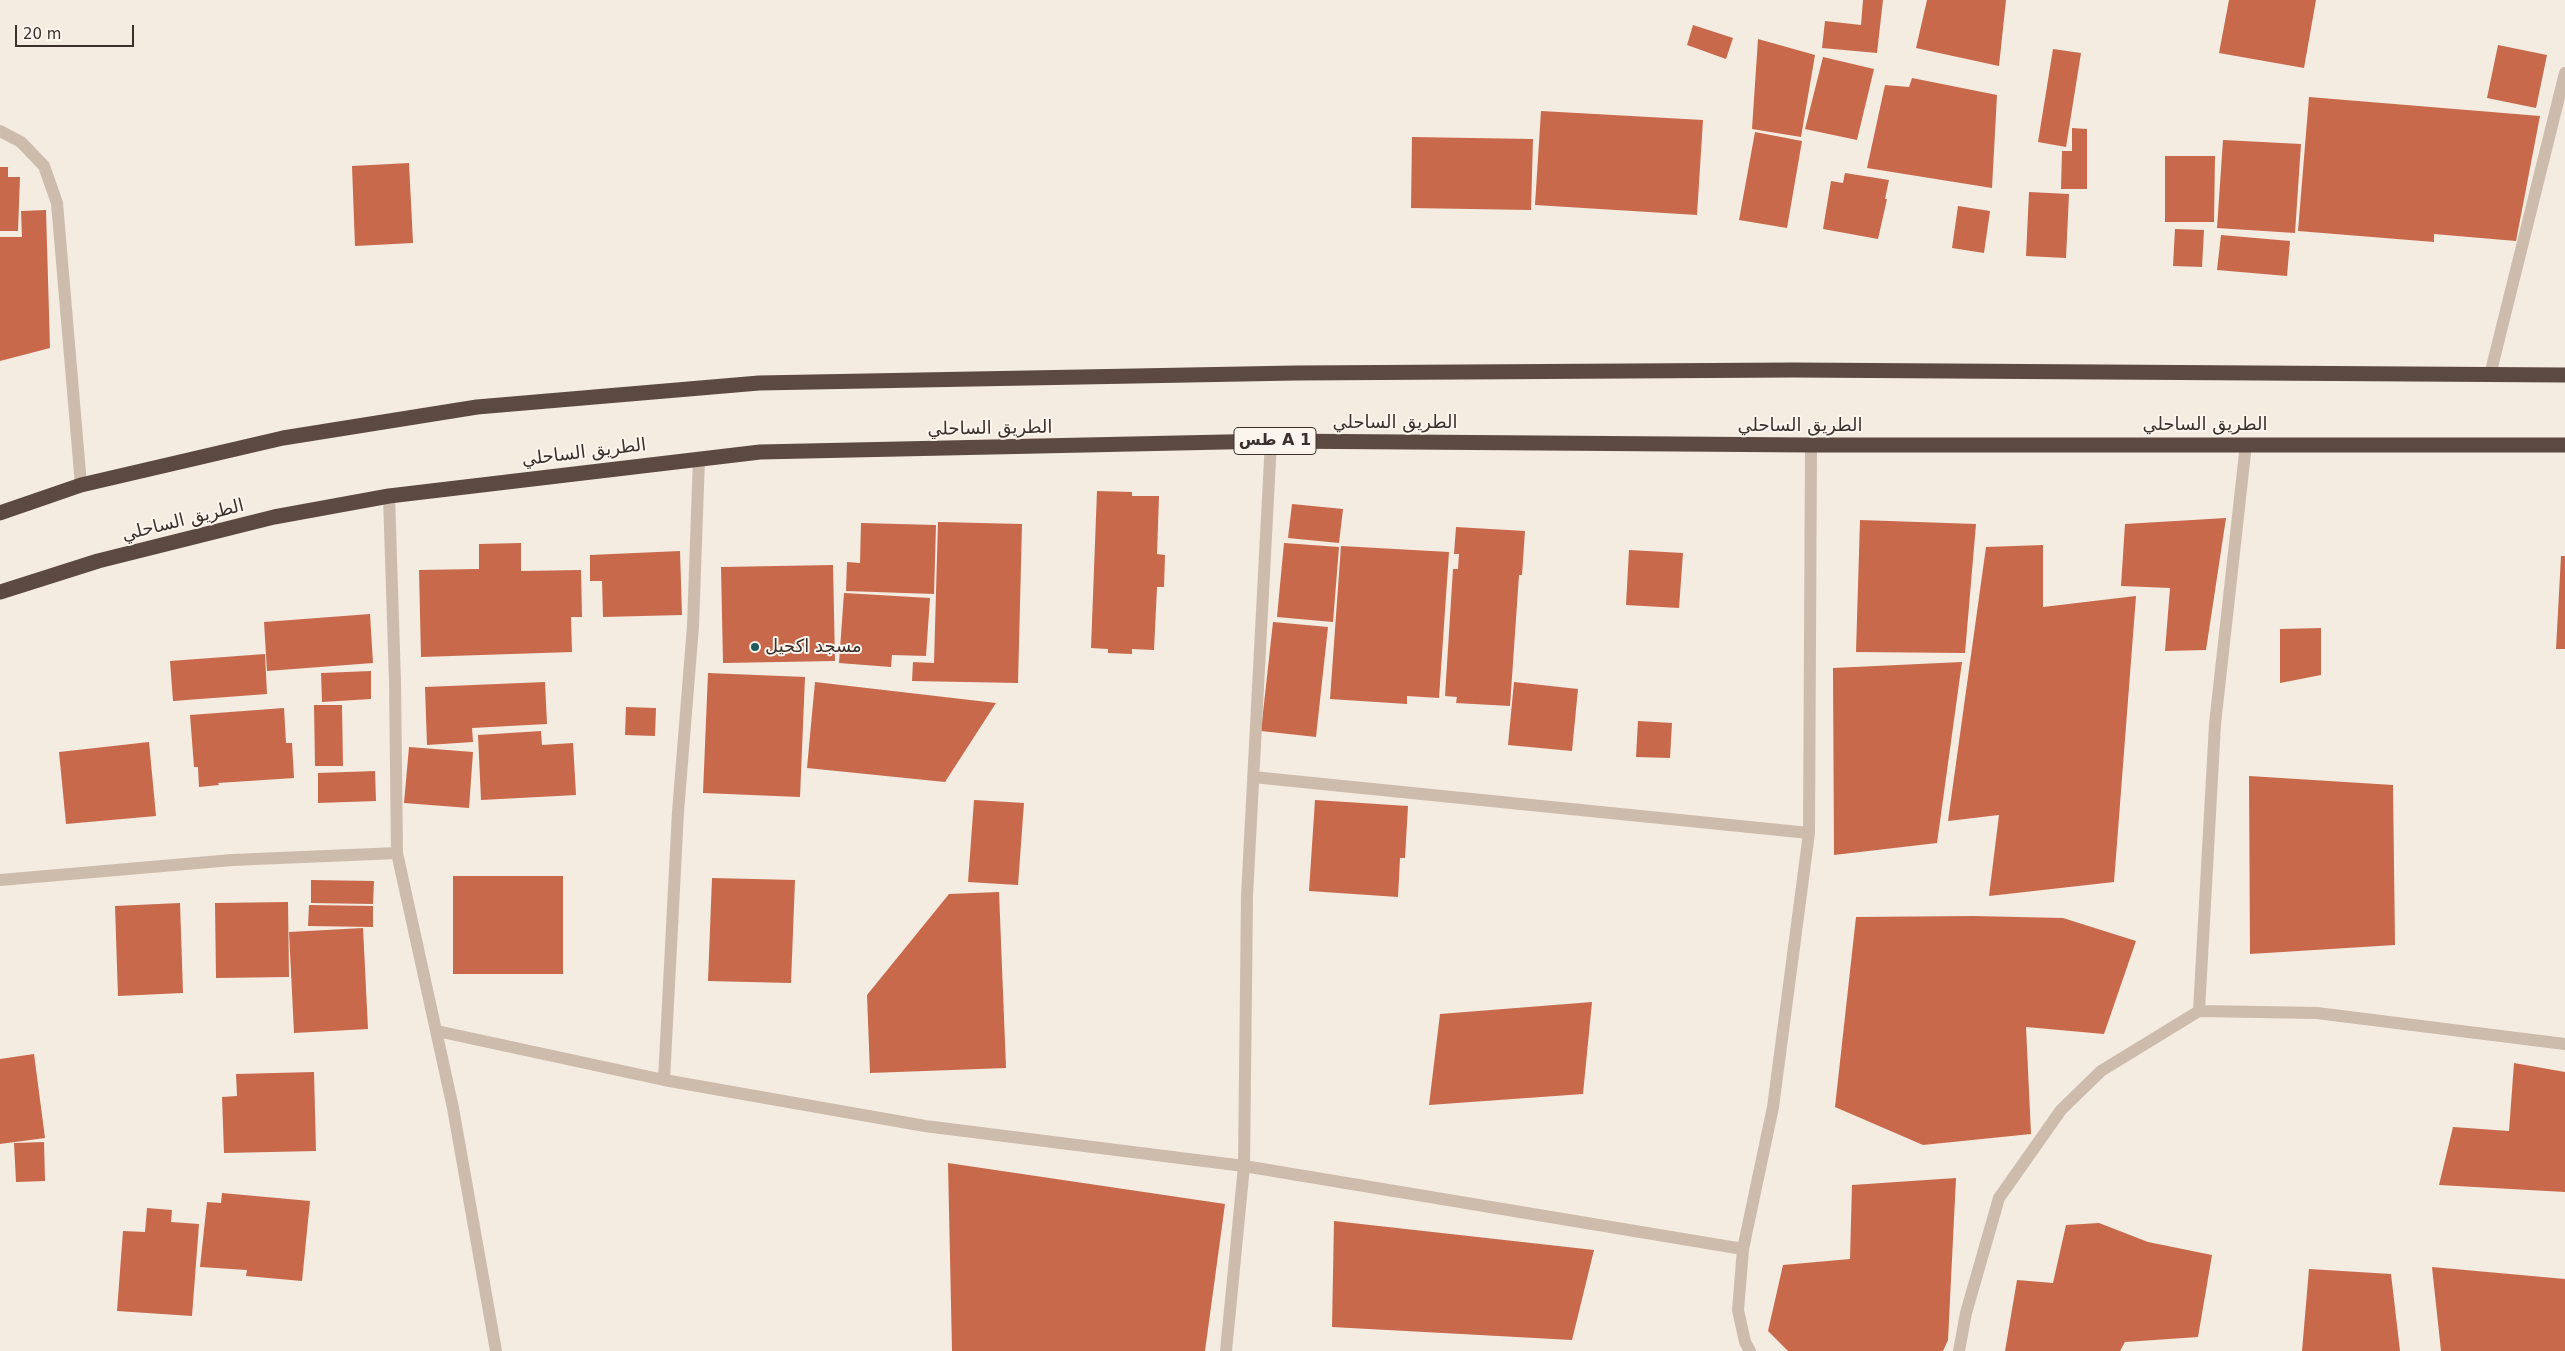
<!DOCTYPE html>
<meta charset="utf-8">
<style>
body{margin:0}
#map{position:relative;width:2565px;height:1351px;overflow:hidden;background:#f4ebe1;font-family:"DejaVu Sans",sans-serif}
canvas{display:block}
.scale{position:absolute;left:15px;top:25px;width:119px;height:22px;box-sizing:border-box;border:2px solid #3b302b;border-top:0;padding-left:6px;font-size:15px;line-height:18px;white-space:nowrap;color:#3b302b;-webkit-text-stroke:4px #fbf5ee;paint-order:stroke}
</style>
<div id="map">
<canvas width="2565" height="1351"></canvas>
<div class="scale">20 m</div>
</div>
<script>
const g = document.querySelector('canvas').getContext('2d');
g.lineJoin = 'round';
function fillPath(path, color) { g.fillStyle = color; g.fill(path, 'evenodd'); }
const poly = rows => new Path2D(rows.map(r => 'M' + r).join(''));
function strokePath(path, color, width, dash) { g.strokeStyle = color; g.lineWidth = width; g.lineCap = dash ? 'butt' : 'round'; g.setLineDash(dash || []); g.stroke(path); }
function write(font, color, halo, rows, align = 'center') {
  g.font = font + ' "DejaVu Sans",Vazirmatn,sans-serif'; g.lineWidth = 4; g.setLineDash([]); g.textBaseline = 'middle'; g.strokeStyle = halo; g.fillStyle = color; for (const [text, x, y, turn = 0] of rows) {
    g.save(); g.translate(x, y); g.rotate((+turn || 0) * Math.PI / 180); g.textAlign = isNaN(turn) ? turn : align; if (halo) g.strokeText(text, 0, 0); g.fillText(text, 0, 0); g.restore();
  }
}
fillPath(poly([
 [1863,0,1883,0,1877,53,1822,48,1825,21,1861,25],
 [1927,0,2006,0,1999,66,1916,48],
 [2229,0,2316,0,2304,68,2219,53],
 [1693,25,1733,38,1726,59,1687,45],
 [1758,39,1815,55,1801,137,1752,129],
 [2498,45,2547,55,2536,108,2487,98],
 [2053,49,2081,53,2066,147,2038,142],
 [1823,57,1874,69,1857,140,1805,129],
 [1912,78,1997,95,1992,188,1867,168,1885,85,1909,87],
 [2309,97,2540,116,2516,241,2434,234,2434,242,2298,231],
 [1541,111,1703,120,1697,215,1535,205],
 [2072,128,2087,129,2087,189,2061,189,2062,151,2072,151],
 [1755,132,1802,141,1787,228,1739,220],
 [1412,137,1533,139,1531,210,1411,208],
 [2223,140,2301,144,2295,233,2217,228],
 [2165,156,2215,156,2214,222,2165,222],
 [409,163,413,243,355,246,352,166],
 [0,167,8,167,8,177,20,177,18,231,0,231],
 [1845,173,1889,180,1885,199,1887,199,1878,239,1823,229,1831,181,1843,183],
 [2029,192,2069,194,2066,258,2026,256],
 [1958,206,1990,211,1984,253,1952,248],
 [46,210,50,348,0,361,0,237,22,237,21,211],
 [2175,229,2204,230,2202,267,2173,266],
 [2221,235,2290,241,2287,276,2217,270],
 [1097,491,1132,492,1132,496,1159,496,1157,554,1165,555,1164,587,1157,587,1154,650,1132,649,1132,654,1108,653,1108,649,1091,648],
 [1292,504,1343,509,1339,543,1288,538],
 [2226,518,2206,650,2165,651,2170,588,2121,586,2125,524],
 [1860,520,1976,524,1965,653,1856,652],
 [938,522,1022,524,1018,683,912,681,913,662,934,663],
 [861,523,936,525,934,594,846,591,847,562,860,563],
 [1456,527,1525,531,1522,575,1519,575,1510,706,1456,703,1457,697,1445,696,1453,569,1458,569,1459,554,1454,554],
 [521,543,521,571,581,570,582,617,571,617,572,652,421,657,419,570,479,569,479,544],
 [1284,543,1339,547,1333,622,1277,617],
 [2043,545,2043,607,2136,596,2114,882,1989,896,1999,815,1948,821,1986,547],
 [1341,546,1449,552,1439,698,1407,696,1407,704,1330,699],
 [1629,550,1683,553,1679,608,1626,605],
 [680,551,682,615,603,617,602,581,590,581,590,555],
 [2561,556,2565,556,2565,649,2556,649],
 [833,565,835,661,723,663,721,567],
 [844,593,930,598,926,656,892,655,891,667,839,663],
 [370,614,373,663,267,671,264,622],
 [1273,622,1328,627,1316,737,1261,731],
 [2321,628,2321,675,2280,683,2280,629],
 [265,654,267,694,173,701,170,661],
 [1962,662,1937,843,1834,855,1833,668],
 [371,671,371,699,322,702,321,673],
 [708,673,805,677,800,797,703,793],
 [545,682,547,724,472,728,473,742,427,745,425,687],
 [815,682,996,703,945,782,807,768],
 [1514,682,1578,689,1572,751,1508,745],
 [314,705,342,705,343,766,315,766],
 [626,707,656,708,655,736,625,735],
 [284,708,286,743,292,743,294,778,218,783,219,785,199,787,198,767,194,767,190,715],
 [1638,721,1672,723,1670,758,1636,757],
 [541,731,542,745,573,743,576,795,481,800,478,735],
 [149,742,156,816,66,824,59,752],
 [409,747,473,752,469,808,404,803],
 [375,771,376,801,318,803,318,773],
 [2249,776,2393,785,2395,945,2250,954],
 [974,800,1024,803,1018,885,968,882],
 [1315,800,1408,806,1405,858,1400,858,1398,897,1309,891],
 [453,876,563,876,563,974,453,974],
 [712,878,795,880,791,983,708,981],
 [311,880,374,881,373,904,311,903],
 [999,892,1006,1068,870,1073,867,995,949,894],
 [288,902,289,977,216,978,215,903],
 [180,903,183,993,118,996,115,906],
 [309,905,373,906,373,927,308,926],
 [1973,916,2063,918,2136,941,2104,1034,2026,1027,2031,1134,1923,1145,1835,1107,1856,917],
 [363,928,368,1029,294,1033,289,932],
 [1592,1002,1583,1094,1429,1105,1440,1014],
 [34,1054,45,1138,0,1144,0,1059],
 [2514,1063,2565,1072,2565,1192,2439,1185,2453,1127,2509,1131],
 [314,1072,316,1151,224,1153,222,1097,237,1096,236,1074],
 [44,1142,45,1181,16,1182,14,1143],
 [948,1163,1225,1204,1205,1351,952,1351],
 [1956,1178,1948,1340,1943,1351,1788,1351,1768,1331,1783,1265,1850,1259,1852,1185],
 [222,1193,310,1201,302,1281,246,1276,247,1270,200,1267,207,1202,221,1203],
 [147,1208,172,1210,171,1222,199,1224,192,1316,117,1311,123,1231,145,1232],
 [1334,1221,1594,1250,1572,1340,1332,1327],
 [2099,1223,2148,1242,2212,1255,2198,1337,2125,1342,2120,1351,2005,1351,2017,1280,2053,1283,2066,1225],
 [2432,1267,2565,1279,2565,1351,2441,1351],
 [2309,1269,2391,1274,2400,1351,2302,1351]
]), '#c8694b');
strokePath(poly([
 [0,131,21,142,44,166,57,203,81,485],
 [2490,375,2565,73],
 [389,496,395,682,397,853,453,1108,496,1351],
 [1253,777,1809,833],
 [0,880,232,860,397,853],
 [2199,1011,2215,724,2246,444],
 [437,1031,664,1080,925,1126,1244,1166,1743,1249],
 [664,1080,678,812,693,626,699,458],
 [1226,1351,1244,1166,1247,896,1271,441],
 [1750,1351,1745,1342,1738,1310,1743,1249,1773,1107,1809,833,1811,445],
 [1959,1351,1966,1313,1999,1198,2061,1110,2101,1071,2199,1011,2317,1013,2565,1044]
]), '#cdbbac', 12);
strokePath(poly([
 [0,513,81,485,283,438,477,407,759,383,1296,373,1793,370,2565,375],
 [0,592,98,561,274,517,389,496,760,452,1271,441,1811,445,2565,445]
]), '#5c4a42', 15);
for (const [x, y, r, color] of [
 [755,647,5,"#1f5a5e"]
]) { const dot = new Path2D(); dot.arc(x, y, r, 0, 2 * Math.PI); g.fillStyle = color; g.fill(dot); strokePath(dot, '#fbf5ee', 2); }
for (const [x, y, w] of [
 [1275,441,82]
]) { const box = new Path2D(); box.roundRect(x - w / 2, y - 13.5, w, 27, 4); g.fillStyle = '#fbf5ee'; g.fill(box); strokePath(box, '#3b302b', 1); }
write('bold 16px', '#3b302b', null, [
 ["طس A 1",1275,441]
]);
write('18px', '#3b302b', '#fbf5ee', [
 ["الطريق الساحلي",1395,423],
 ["الطريق الساحلي",2205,425],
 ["الطريق الساحلي",1800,426],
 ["الطريق الساحلي",990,429,-1],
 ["الطريق الساحلي",584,453,-7],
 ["الطريق الساحلي",183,521,-14]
]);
write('18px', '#3b302b', '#fbf5ee', [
 ["مسجد اكحيل",765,647]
], 'left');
</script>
